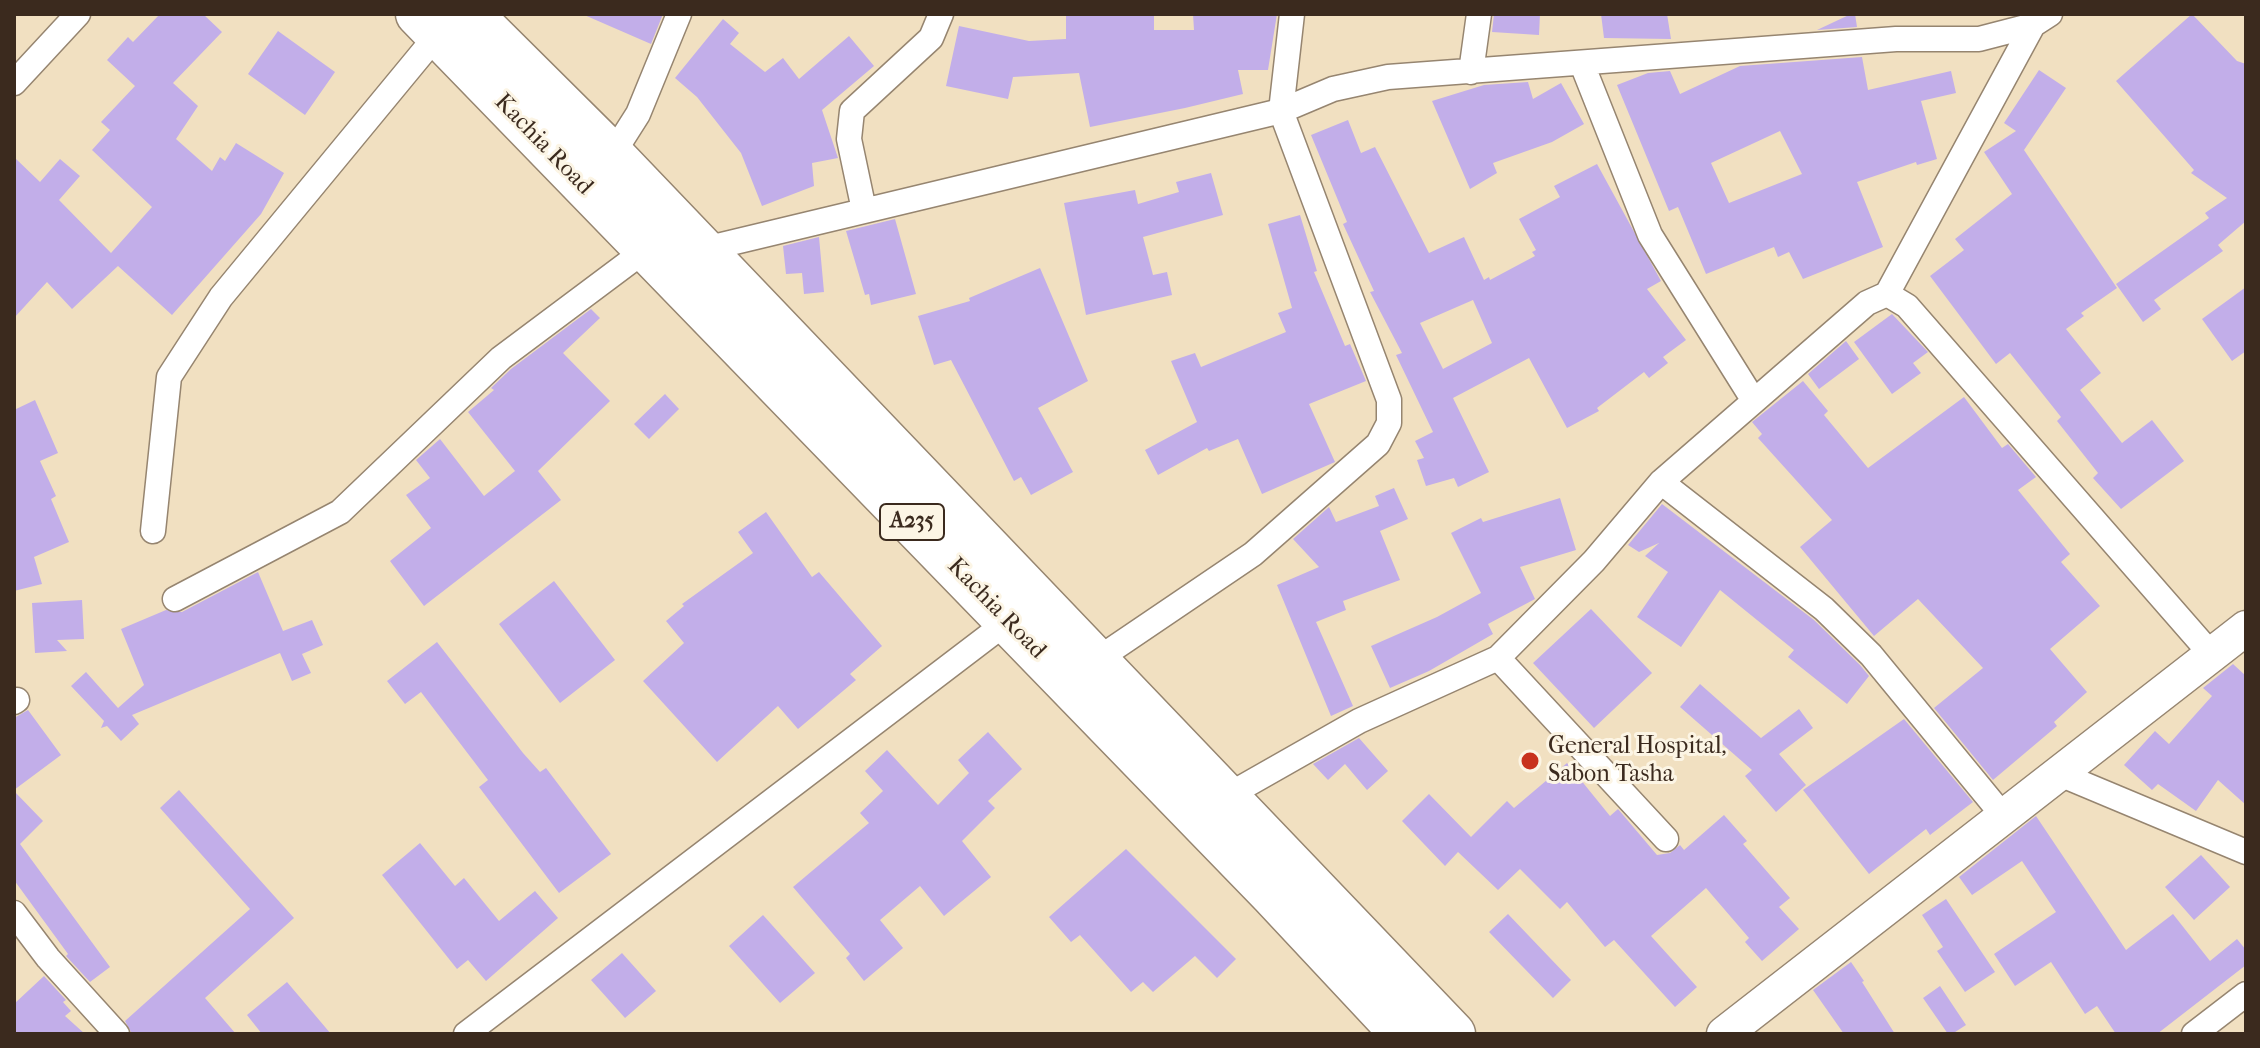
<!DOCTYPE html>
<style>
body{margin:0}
#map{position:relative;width:2260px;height:1048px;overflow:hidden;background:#f1e0c1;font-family:"IM FELL French Canon",serif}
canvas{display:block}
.frame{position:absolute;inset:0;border:16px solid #3b2a1e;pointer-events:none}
</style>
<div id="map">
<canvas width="2260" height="1048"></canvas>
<div class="frame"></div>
</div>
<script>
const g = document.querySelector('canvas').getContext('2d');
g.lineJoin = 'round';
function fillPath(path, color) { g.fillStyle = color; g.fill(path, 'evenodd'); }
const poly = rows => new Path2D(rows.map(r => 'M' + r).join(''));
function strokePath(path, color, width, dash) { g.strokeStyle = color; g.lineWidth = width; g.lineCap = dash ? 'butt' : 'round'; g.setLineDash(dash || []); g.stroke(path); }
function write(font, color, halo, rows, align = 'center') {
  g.font = font + ' "IM FELL French Canon",serif'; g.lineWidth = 6; g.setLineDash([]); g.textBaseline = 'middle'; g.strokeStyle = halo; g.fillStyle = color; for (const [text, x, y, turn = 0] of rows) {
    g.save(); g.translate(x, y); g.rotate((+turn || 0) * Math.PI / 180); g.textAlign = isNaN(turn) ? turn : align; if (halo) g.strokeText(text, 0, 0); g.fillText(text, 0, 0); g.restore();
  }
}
fillPath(poly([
 [160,14,203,14,222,32,173,83,198,106,176,139,212,171,220,157,225,161,236,143,284,173,261,214,172,315,118,266,72,309,47,282,14,318,14,157,40,182,60,159,80,176,59,200,111,253,152,207,92,150,110,130,101,122,135,86,107,60,128,37,133,42],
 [582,14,663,14,651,44],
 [1066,14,1154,14,1154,30,1194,30,1193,14,1277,14,1268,70,1238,70,1243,94,1185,108,1090,127,1079,73,1013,77,1008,99,946,86,959,26,1029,41,1066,39],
 [1494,14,1540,14,1539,35,1492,32],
 [1601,14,1667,14,1671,39,1604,38],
 [1851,14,1855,14,1857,27,1817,30],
 [2192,14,2237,61,2246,64,2246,221,2218,245,2223,251,2154,300,2161,309,2143,322,2116,284,2209,218,2205,213,2227,198,2191,173,2194,170,2116,81],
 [723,19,739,33,730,44,765,72,783,58,799,79,849,36,874,66,822,110,838,158,812,163,814,186,762,206,741,153,697,97,675,78],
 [278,31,335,72,305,115,248,74],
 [1862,57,1868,90,1951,71,1956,93,1921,101,1937,159,1917,165,1916,162,1857,182,1883,247,1803,279,1789,252,1778,257,1774,247,1706,274,1678,207,1669,211,1617,85,1648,73,1670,71,1680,94,1740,66],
 [1780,131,1802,174,1729,203,1711,163],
 [2039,70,2066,88,2024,150,2117,288,2081,313,2084,316,2066,329,2101,373,2080,390,2122,443,2152,420,2184,461,2121,509,2093,478,2098,473,2057,421,2061,417,2010,353,1996,364,1930,276,1964,250,1955,239,2012,194,1984,152,2016,131,2004,123],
 [1528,82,1533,99,1561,83,1584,124,1552,142,1493,163,1497,173,1470,189,1432,101,1484,85],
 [1348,120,1361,153,1375,147,1429,253,1464,237,1484,280,1489,277,1490,280,1535,256,1532,252,1536,250,1519,219,1560,197,1554,186,1597,164,1661,281,1647,289,1686,340,1663,357,1668,363,1649,378,1644,372,1597,408,1599,411,1567,428,1529,358,1453,398,1489,472,1458,487,1454,478,1426,486,1417,460,1424,458,1415,441,1433,432,1396,355,1402,353,1370,292,1374,291,1343,224,1347,222,1311,135],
 [1473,300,1492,343,1443,369,1420,323],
 [1211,173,1223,215,1143,237,1153,275,1167,272,1172,295,1086,315,1064,203,1135,190,1138,204,1179,192,1176,182],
 [1300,215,1317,271,1314,272,1345,346,1350,344,1366,381,1309,404,1335,462,1262,494,1238,439,1209,451,1207,448,1158,475,1145,450,1197,422,1171,361,1195,353,1201,367,1286,332,1278,313,1292,308,1268,224],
 [895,219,916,294,871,305,869,294,865,295,846,231],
 [819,237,824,292,804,294,802,273,786,274,783,246],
 [1040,268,1088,381,1038,408,1073,472,1031,495,1021,477,1014,481,951,360,934,365,918,316,970,301,969,298],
 [2246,287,2246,351,2232,361,2202,319],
 [591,309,600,318,563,353,610,401,538,471,561,500,424,606,390,561,431,528,406,495,430,478,416,460,440,439,484,496,515,471,468,412,494,390,491,388,511,369],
 [1892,314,1928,352,1913,363,1921,373,1892,394,1854,342],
 [1846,341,1859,359,1819,389,1808,374],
 [1803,381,1828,411,1824,415,1868,468,1964,397,2002,448,2008,444,2036,477,2018,490,2070,554,2061,562,2100,606,2050,649,2087,692,2054,722,2057,726,1993,780,1934,708,1983,668,1918,599,1874,636,1800,547,1832,520,1758,438,1762,434,1752,422],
 [665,394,679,409,649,439,634,424],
 [35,400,58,453,40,461,56,496,51,499,69,542,34,557,42,584,14,591,14,410],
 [1394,488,1408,519,1380,531,1400,580,1343,601,1346,610,1316,622,1353,706,1331,716,1277,585,1319,567,1293,539,1329,507,1336,522,1379,506,1375,496],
 [1560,498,1576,550,1520,567,1535,599,1488,624,1493,634,1429,671,1390,688,1371,646,1437,617,1481,593,1451,533,1481,518,1483,522],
 [1662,504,1814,620,1860,665,1869,676,1847,704,1788,657,1794,650,1720,590,1681,647,1637,617,1668,572,1645,556,1659,543,1639,552,1628,545],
 [766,512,812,577,819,572,882,646,850,674,856,680,798,729,778,706,717,762,643,681,684,643,666,621,684,606,682,604,753,553,738,532],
 [258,572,283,631,312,620,323,645,302,654,311,673,292,681,280,653,132,715,139,724,121,741,107,726,101,728,104,721,71,686,86,672,118,708,144,685,121,629,166,610,182,612],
 [554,581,615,660,560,703,499,624],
 [82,600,84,639,57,640,67,651,35,653,32,603],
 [1591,609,1652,673,1594,728,1533,663],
 [437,642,523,753,540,772,546,768,611,854,559,893,479,787,488,780,421,692,405,704,387,681],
 [2233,664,2246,676,2246,805,2218,780,2196,811,2158,784,2152,790,2124,765,2155,731,2169,744,2212,696,2203,688],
 [1700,684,1761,738,1799,709,1813,728,1779,754,1806,785,1776,812,1745,776,1752,770,1680,707],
 [28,710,61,755,14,790,14,718],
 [1904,719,1973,802,1930,835,1926,829,1869,874,1803,790],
 [988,732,1022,769,988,801,995,808,962,841,991,877,944,916,920,886,880,920,903,948,864,981,846,958,850,954,793,887,869,823,860,813,883,791,865,771,887,750,938,805,969,773,958,760],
 [1359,738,1388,771,1367,790,1345,764,1328,780,1313,764],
 [1567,763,1610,816,1618,809,1657,855,1670,853,1680,845,1684,850,1724,815,1747,841,1743,844,1790,898,1779,907,1799,929,1762,961,1745,942,1749,938,1706,888,1651,936,1697,987,1675,1007,1614,940,1605,947,1567,902,1560,909,1520,869,1498,890,1458,852,1445,866,1402,821,1429,794,1471,837,1507,801,1514,808],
 [179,790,294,918,205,998,236,1034,132,1034,125,1021,250,909,160,808],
 [14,791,43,821,20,844,110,967,90,982,66,956,68,954,14,880],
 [2036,816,2126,950,2173,914,2210,961,2237,939,2246,950,2246,965,2157,1034,2116,1034,2097,1006,2085,1014,2051,962,2015,986,1994,954,2056,912,2022,861,1972,895,1959,877],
 [420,843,455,886,464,878,499,921,535,891,558,918,486,981,468,960,457,969,382,875],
 [1126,849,1236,959,1217,978,1195,956,1153,992,1143,982,1131,992,1080,935,1071,942,1049,917],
 [2201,855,2230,887,2194,920,2165,887],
 [1946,899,1995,972,1965,992,1937,951,1943,947,1922,915],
 [1508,914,1571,980,1553,998,1489,932],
 [763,915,815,973,780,1003,729,946],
 [622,953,656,991,625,1018,591,980],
 [1851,962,1864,981,1862,982,1895,1034,1844,1034,1813,990],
 [44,976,66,1000,63,1002,71,1011,65,1016,85,1034,14,1034,14,1004],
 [287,982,331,1034,262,1034,247,1015],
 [1940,986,1966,1025,1952,1034,1948,1034,1923,998]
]), '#c2aee9');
const street = poly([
 [1582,64,1650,235,1754,401],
 [1471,72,1479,14],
 [14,83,78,14],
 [612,155,638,114,679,14],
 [864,210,849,139,852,111,931,38,941,14],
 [701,250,1281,111,1333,89,1388,77,1896,39,1979,39,2033,25,2050,14],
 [1887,294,1907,306,2211,654],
 [1661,482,1824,609,1871,655,2005,818],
 [153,531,169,377,221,297,438,34],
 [175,599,340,512,501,358,644,251],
 [1498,658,1666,839],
 [1098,659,1253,554,1378,444,1389,423,1389,400,1281,111,1292,14],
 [14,702,17,700],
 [2062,775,2246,852],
 [1227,796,1359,721,1498,658,1594,561,1661,482,1867,303,1887,294,2033,25],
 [14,913,48,958,117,1034],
 [466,1034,1007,622],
 [2194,1034,2246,994]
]);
const secondary = poly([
 [1724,1034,2246,628]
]);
const highway = poly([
 [418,14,1272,894,1403,1034],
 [470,14,612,155,1453,1034]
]);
strokePath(street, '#968570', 27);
strokePath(secondary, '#968570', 37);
strokePath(highway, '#968570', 47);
strokePath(street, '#fff', 24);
strokePath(secondary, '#fff', 34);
strokePath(highway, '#fff', 44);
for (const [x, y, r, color] of [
 [1530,761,10,"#c8321e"]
]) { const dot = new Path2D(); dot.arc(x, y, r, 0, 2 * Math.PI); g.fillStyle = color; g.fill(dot); strokePath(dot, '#fcf5e5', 3); }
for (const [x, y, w] of [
 [912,522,64]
]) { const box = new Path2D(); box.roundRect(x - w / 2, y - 18, w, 36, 6); g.fillStyle = '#fcf5e5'; g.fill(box); strokePath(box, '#3b2a1e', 2); }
write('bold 22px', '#3b2a1e', null, [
 ["A235",912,522]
]);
write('24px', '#3b2a1e', '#fcf5e5', [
 ["Kachia Road",543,145,46],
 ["Kachia Road",996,609,46]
]);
write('24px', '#3b2a1e', '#fcf5e5', [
 ["General Hospital,",1548,747],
 ["Sabon Tasha",1548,775]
], 'left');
</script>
